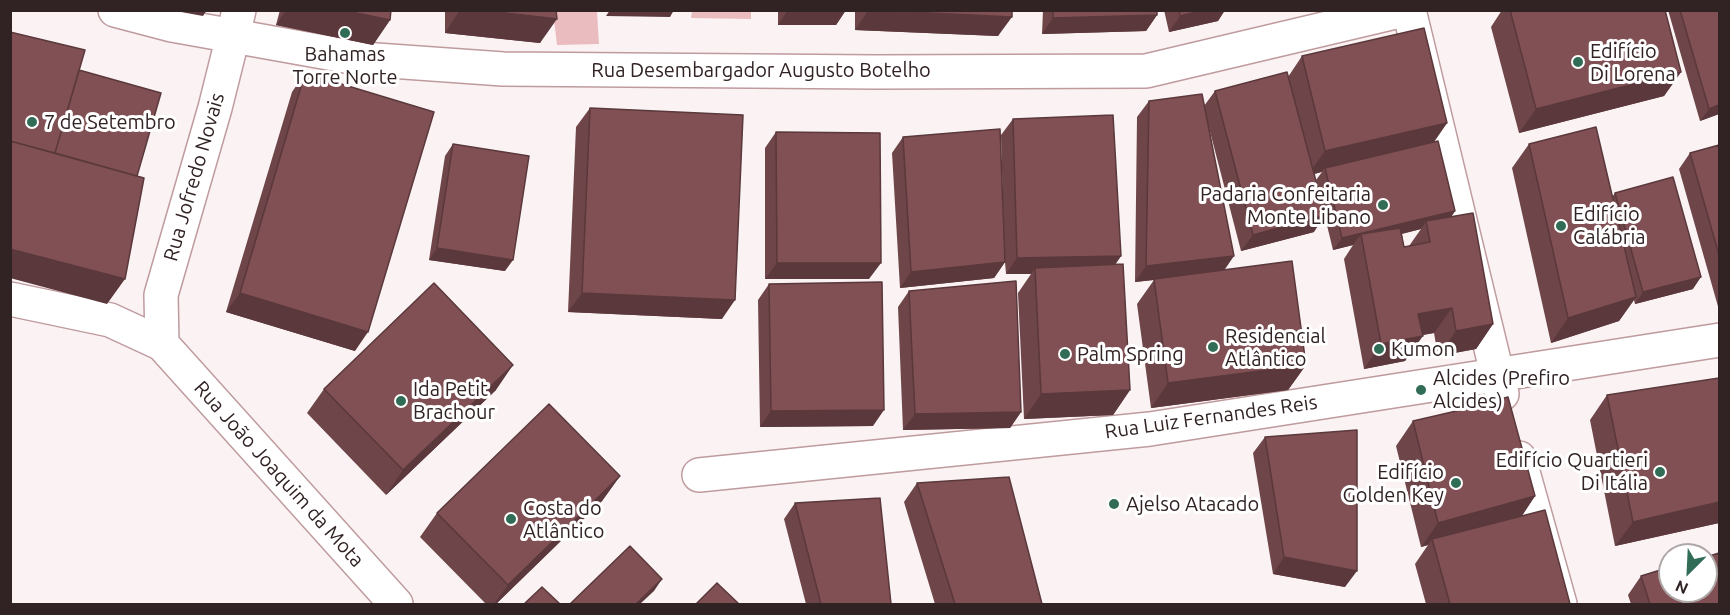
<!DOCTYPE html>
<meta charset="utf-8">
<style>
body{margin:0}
#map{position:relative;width:1730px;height:615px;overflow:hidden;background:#faf2f3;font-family:Ubuntu,sans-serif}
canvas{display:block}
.frame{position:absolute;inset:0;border:12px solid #312324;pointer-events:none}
.north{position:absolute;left:1658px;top:543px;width:60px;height:60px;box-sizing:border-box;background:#fff;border:2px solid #ada7a7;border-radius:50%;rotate:204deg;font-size:16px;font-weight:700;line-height:24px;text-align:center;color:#312324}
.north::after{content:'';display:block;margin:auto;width:21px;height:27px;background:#316c56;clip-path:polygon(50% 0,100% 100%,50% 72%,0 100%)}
</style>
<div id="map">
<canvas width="1730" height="615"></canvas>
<div class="frame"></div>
<div class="north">N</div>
</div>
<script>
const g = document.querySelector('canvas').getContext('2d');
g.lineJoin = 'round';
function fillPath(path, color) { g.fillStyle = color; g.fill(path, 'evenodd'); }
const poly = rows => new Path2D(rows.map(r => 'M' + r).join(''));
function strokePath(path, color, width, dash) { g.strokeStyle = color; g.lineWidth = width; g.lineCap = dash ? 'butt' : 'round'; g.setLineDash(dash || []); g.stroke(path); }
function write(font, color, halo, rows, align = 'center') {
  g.font = font + ' Ubuntu,sans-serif'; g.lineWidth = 6; g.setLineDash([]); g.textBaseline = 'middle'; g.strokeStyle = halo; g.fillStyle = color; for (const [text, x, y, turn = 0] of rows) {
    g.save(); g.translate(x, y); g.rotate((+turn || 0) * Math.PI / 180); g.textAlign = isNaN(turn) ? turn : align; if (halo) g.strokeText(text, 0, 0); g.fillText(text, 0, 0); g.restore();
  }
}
fillPath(poly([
 [553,11,597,11,599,44,557,45],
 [692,11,751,11,751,19,691,18]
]), '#ebbcbf');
const minor = poly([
 [1409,10,1502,394],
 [233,36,239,10],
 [10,299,110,320,162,344],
 [1519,458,1560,604],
 [699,475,1150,429,1720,340]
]);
const tertiary = poly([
 [115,10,172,25,362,59,503,69,876,72,1146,71,1404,10],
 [233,36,215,108,161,295,162,344,396,604]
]);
strokePath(minor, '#bf9b9e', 36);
strokePath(tertiary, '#bf9b9e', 36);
strokePath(minor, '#fff', 33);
strokePath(tertiary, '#fff', 33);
fillPath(poly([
 [280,10,391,10,390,20,373,45,276,25],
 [445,10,556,10,540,43,445,33],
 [778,10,846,10,836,25,778,25],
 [855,10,1012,10,998,36,855,30],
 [1043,10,1157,10,1157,15,1146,31,1042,34],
 [1164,10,1225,10,1218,21,1169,32],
 [1502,10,1665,10,1681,72,1664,96,1519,133,1491,27],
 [1668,10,1719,10,1719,114,1700,121],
 [1302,56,1447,123,1434,142,1455,211,1451,217,1493,324,1476,349,1438,356,1434,333,1422,335,1405,361,1364,369,1344,259,1353,245,1333,250,1316,180,1322,172,1314,174,1314,232,1241,251,1207,120,1224,270,1306,365,1288,390,1151,408,1137,304,1154,280,1135,282,1137,117,1149,101,1204,106,1215,91,1288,77],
 [1421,229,1409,246,1404,247,1402,234],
 [305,73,355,351,226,312,292,92],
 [590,108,722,319,568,312,576,127],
 [1013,119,1121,256,1115,265,1130,390,1113,415,1024,419,1018,293,1031,274,1006,274,1005,262,994,278,900,288,892,153,903,137,1004,240,1001,135],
 [776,132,869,279,765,279,765,148],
 [453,144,505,271,429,260,445,156],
 [1529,144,1612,197,1615,193,1693,289,1635,304,1634,300,1619,321,1551,343,1512,168],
 [1719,145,1719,310,1679,169,1690,153],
 [769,284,873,426,760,427,758,300],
 [909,291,1021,412,1010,428,903,430,898,307],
 [324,389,496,390,386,495,307,413],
 [1607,395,1719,523,1615,546,1590,420],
 [1413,421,1535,496,1522,516,1570,604,1426,604,1415,564,1428,545,1421,547,1396,446],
 [1265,437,1345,587,1273,574,1253,453],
 [620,476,602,501,496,604,486,604,420,537,437,513],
 [917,483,1042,604,935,604,904,502],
 [795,503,891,604,806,604,784,519],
 [1641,576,1719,604,1631,604,1628,595]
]), '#6e4548');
fillPath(poly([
 [170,10,207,10,203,16],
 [286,10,342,10,390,20,373,45,276,25],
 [460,10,480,10,557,19,540,43,445,33],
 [610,10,674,10,670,17,606,16],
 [788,10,846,10,836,25,778,25],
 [1204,10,1225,10,1218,21,1169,32,1180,16],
 [868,11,1012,17,998,36,855,30],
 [1157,15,1146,31,1042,34,1053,18],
 [1681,72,1664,96,1519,133,1536,109],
 [1719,105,1719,114,1700,121,1709,109],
 [1447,123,1430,147,1325,168,1321,172,1307,176,1325,151],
 [1455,211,1447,223,1426,221,1421,229,1363,243,1361,234,1353,245,1333,250,1342,238],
 [1325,215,1314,232,1241,251,1253,235],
 [437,248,513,260,505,271,429,260],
 [10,249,125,279,107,304,10,278],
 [1121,256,1109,272,1035,268,1031,274,1006,274,1017,258],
 [1234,256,1223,272,1135,282,1146,266],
 [1005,262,994,278,900,288,911,272],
 [777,263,881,263,869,279,765,279],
 [1701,277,1693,289,1635,304,1643,292],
 [240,293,368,332,355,351,226,312],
 [582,293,735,300,722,319,568,312],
 [1636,297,1619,321,1551,343,1568,318],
 [1452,308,1434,333,1401,339,1418,314],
 [1493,324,1476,349,1438,356,1456,331],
 [1423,336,1405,361,1364,369,1381,344],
 [513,365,496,390,386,495,403,470],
 [1306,365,1288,390,1151,408,1168,383],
 [1130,390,1113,415,1024,419,1041,394],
 [884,410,873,426,760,427,771,411],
 [1021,412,1010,428,903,430,915,414],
 [620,476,602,501,496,604,494,604,508,585],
 [1535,496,1518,521,1432,539,1428,545,1421,547,1438,523],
 [1719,502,1719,523,1615,546,1633,522],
 [1284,557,1357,571,1345,587,1273,574],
 [662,579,654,591,640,604,636,604]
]), '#5a383b');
const building = poly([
 [342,10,391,10,390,20,342,10],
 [480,10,556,10,557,19,480,10],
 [868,10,1012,10,1012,17,868,10],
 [1053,10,1157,10,1157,15,1053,18,1053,10],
 [1179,10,1204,10,1180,16,1179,10],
 [1510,10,1665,10,1681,72,1536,109,1510,10],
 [1680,10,1719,10,1719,105,1709,109,1680,10],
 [1424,28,1447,123,1325,151,1302,56,1424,28],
 [10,32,85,50,55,153,10,141,10,32],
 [79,70,161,93,137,176,55,153,79,70],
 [1287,72,1325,215,1253,235,1215,91,1287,72],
 [305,73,434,112,368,332,240,293,305,73],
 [1202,94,1234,256,1146,266,1149,101,1202,94],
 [590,108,743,115,735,300,582,293,590,108],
 [1113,115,1121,256,1017,258,1013,119,1113,115],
 [1596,127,1636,297,1568,318,1529,144,1596,127],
 [1000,129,1005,262,911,272,903,137,1000,129],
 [776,132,880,133,881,263,777,263,776,132],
 [10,141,144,178,125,279,10,249,10,141],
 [1438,141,1455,211,1342,238,1325,168,1438,141],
 [453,144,529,156,513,260,437,248,453,144],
 [1719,145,1719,255,1690,153,1719,145],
 [1673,177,1701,277,1643,292,1615,193,1673,177],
 [1473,213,1493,324,1456,331,1452,308,1418,314,1423,336,1381,344,1361,234,1400,228,1404,247,1430,242,1426,221,1473,213],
 [1292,261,1306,365,1168,383,1154,279,1292,261],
 [1123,264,1130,390,1041,394,1035,268,1123,264],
 [1016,281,1021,412,915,414,909,291,1016,281],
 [882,282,884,410,771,411,769,284,882,282],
 [434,283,513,365,403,470,324,389,434,283],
 [1719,378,1719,502,1633,522,1607,395,1719,378],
 [1508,397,1535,496,1438,523,1413,421,1465,409,1508,397],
 [549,404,620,476,508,585,437,513,549,404],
 [1357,430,1357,571,1284,557,1265,437,1357,430],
 [1009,477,1042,604,955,604,917,483,1009,477],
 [880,498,891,604,821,604,795,503,880,498],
 [1545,510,1570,604,1450,604,1432,539,1545,510],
 [630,546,662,579,636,604,570,604,630,546],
 [1719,553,1719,604,1650,604,1641,576,1670,567,1670,591,1706,591,1706,557,1719,553],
 [717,583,739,604,696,604,717,583],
 [542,587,560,604,524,604,542,587]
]);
fillPath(building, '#805054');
strokePath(building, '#5a383b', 1.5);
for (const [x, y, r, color] of [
 [345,33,6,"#316c56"],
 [1578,62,6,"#316c56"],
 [32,122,6,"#316c56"],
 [1383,205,6,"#316c56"],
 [1561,226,6,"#316c56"],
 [1213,347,6,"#316c56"],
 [1379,349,6,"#316c56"],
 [1065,354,6,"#316c56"],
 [1421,390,6,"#316c56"],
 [401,401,6,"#316c56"],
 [1660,472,6,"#316c56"],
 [1456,483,6,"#316c56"],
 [1114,504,6,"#316c56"],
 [511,519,6,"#316c56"]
]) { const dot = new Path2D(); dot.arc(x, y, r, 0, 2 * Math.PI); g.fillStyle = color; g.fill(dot); strokePath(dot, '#fff', 2); }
write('20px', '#312324', '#fff', [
 ["Edifício",1590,51],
 ["Di Lorena",1590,74],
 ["Bahamas",345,54,"center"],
 ["Torre Norte",345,77,"center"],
 ["7 de Setembro",44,122],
 ["Padaria Confeitaria",1371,194,"right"],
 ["Monte Libano",1371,217,"right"],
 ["Edifício",1573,214],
 ["Calábria",1573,237],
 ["Residencial",1225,336],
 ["Atlântico",1225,359],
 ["Kumon",1391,349],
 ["Palm Spring",1077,354],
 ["Alcides (Prefiro",1433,378],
 ["Alcides)",1433,401],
 ["Ida Petit",413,389],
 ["Brachour",413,412],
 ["Edifício Quartieri",1648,460,"right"],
 ["Di Itália",1648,483,"right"],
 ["Edifício",1444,472,"right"],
 ["Golden Key",1444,495,"right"],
 ["Ajelso Atacado",1126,504],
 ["Costa do",523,508],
 ["Atlântico",523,531]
], 'left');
write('20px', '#312324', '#fff', [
 ["Rua Desembargador Augusto Botelho",761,70],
 ["Rua Jofredo Novais",194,177,-74],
 ["Rua Luiz Fernandes Reis",1211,417,-8],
 ["Rua João Joaquim da Mota",279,474,48]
]);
</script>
